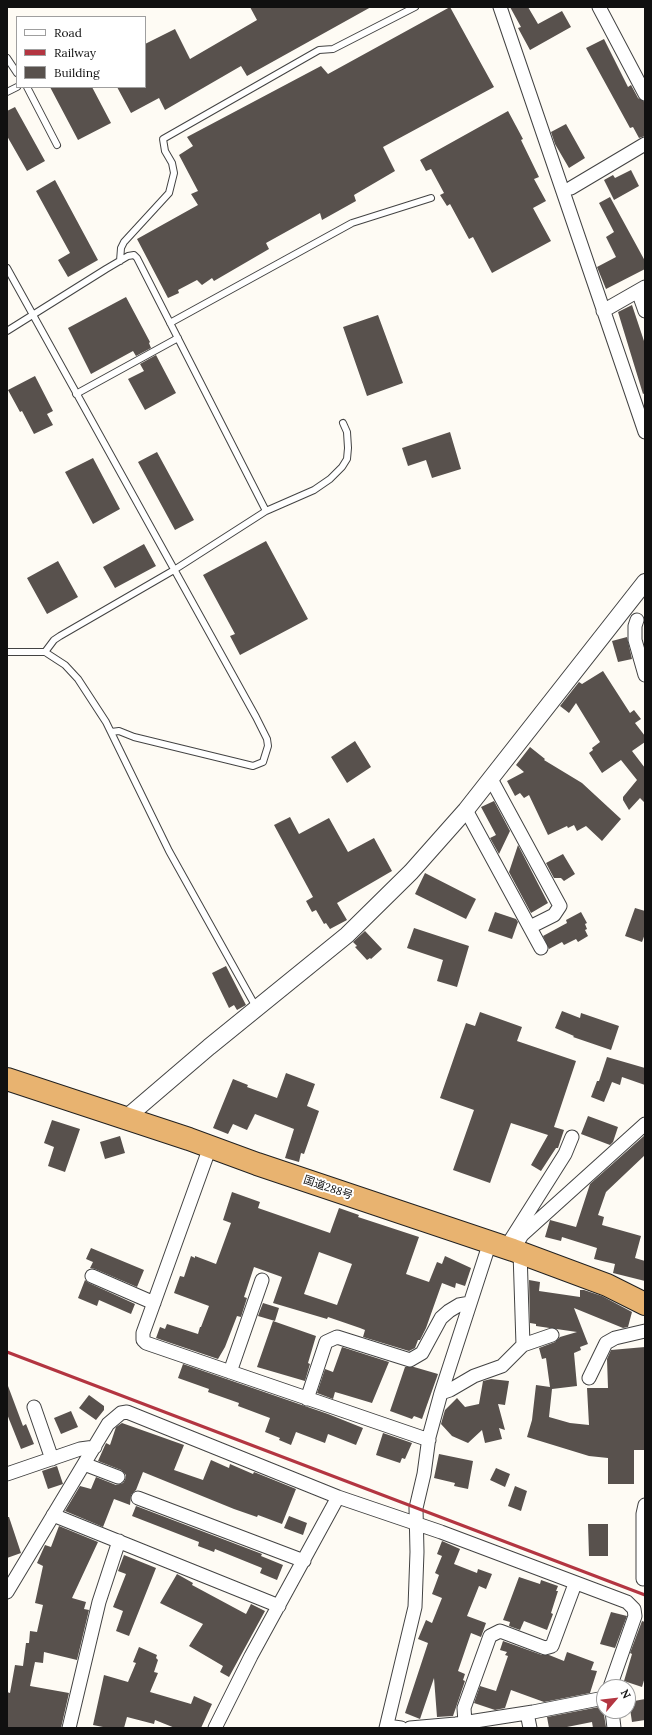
<!DOCTYPE html>
<meta charset="utf-8">
<style>
body{margin:0}
#map{position:relative;width:652px;height:1735px;overflow:hidden;background:#fefbf4;font-family:Lora,serif}
canvas{display:block}
.frame{position:absolute;inset:0;border:8px solid #101010;pointer-events:none}
.legend{position:absolute;left:16px;top:16px;width:130px;height:72px;box-sizing:border-box;background:#fff;border:1px solid #9f9f9f;margin:0;padding:5px 7px;list-style:none;font-size:12px;color:#101010}
.legend li{display:flex;align-items:center;gap:8px;height:20px}
.legend b{width:20px;border:1px solid #9f9f9f}
.north{position:absolute;left:596px;top:1679px;width:40px;height:40px;box-sizing:border-box;background:#fff;border:1px solid #9f9f9f;border-radius:50%;rotate:62deg;font-size:11px;font-weight:700;line-height:16px;text-align:center;color:#101010}
.north::after{content:'';display:block;margin:auto;width:14px;height:18px;background:#b33541;clip-path:polygon(50% 0,100% 100%,50% 72%,0 100%)}
</style>
<div id="map">
<canvas width="652" height="1735"></canvas>
<div class="frame"></div>
<ul class="legend">
<li><b style="height:5px;background:#fff"></b>Road</li>
<li><b style="height:5px;background:#b33541"></b>Railway</li>
<li><b style="height:11px;background:#58514d"></b>Building</li>
</ul>
<div class="north">N</div>
</div>
<script>
const g = document.querySelector('canvas').getContext('2d');
g.lineJoin = 'round';
function fillPath(path, color) { g.fillStyle = color; g.fill(path, 'evenodd'); }
const poly = rows => new Path2D(rows.map(r => 'M' + r).join(''));
function strokePath(path, color, width, dash) { g.strokeStyle = color; g.lineWidth = width; g.lineCap = dash ? 'butt' : 'round'; g.setLineDash(dash || []); g.stroke(path); }
function write(font, color, halo, rows, align = 'center') {
  g.font = font + ' Lora,"Noto Sans JP",serif'; g.lineWidth = 4; g.setLineDash([]); g.textBaseline = 'middle'; g.strokeStyle = halo; g.fillStyle = color; for (const [text, x, y, turn = 0] of rows) {
    g.save(); g.translate(x, y); g.rotate((+turn || 0) * Math.PI / 180); g.textAlign = isNaN(turn) ? turn : align; if (halo) g.strokeText(text, 0, 0); g.fillText(text, 0, 0); g.restore();
  }
}
fillPath(poly([
 [250,7,371,7,247,76,241,66,165,110,159,98,131,113,117,87,145,87,145,44,175,29,190,59,257,20],
 [450,7,494,87,383,147,395,171,354,195,356,201,322,220,320,213,266,243,269,249,214,281,212,278,202,285,197,280,178,290,179,293,168,298,137,239,198,205,191,194,198,191,179,155,193,146,187,137,321,66,328,74],
 [510,7,528,7,538,24,562,11,571,27,530,50,518,28,521,27],
 [604,39,628,87,631,85,638,98,645,102,645,136,639,138,633,127,630,128,586,48],
 [50,87,92,87,111,123,78,140],
 [15,107,45,161,27,171,7,136,7,111],
 [508,111,523,139,521,140,539,177,534,179,546,201,533,208,551,241,492,273,473,237,469,239,450,204,447,206,440,195,444,193,431,169,426,171,420,160],
 [566,124,585,158,569,168,555,144,551,132],
 [631,170,639,186,614,200,604,180,613,175,615,178],
 [55,180,98,260,68,277,58,260,70,253,36,191],
 [610,197,645,261,645,269,606,289,597,267,616,257,606,237,614,232,599,203],
 [126,297,150,342,149,343,151,348,136,356,133,351,91,374,68,328],
 [632,305,645,344,645,393,643,394,618,312],
 [378,315,403,383,367,396,343,327],
 [156,355,176,393,145,410,128,379,144,371,140,364],
 [35,376,53,411,47,414,53,425,34,434,22,411,20,412,8,390],
 [450,432,461,469,432,478,426,460,408,466,402,448],
 [157,452,194,520,175,530,138,462],
 [93,458,120,509,93,524,65,472],
 [266,541,308,619,240,655,230,636,235,634,203,575],
 [144,544,156,566,115,588,103,567],
 [58,561,78,597,47,614,27,578],
 [627,637,632,659,618,662,612,641],
 [603,671,630,713,634,710,641,719,635,723,645,736,645,742,632,751,645,768,645,803,640,798,629,810,623,800,623,797,637,780,621,760,602,773,589,753,593,750,592,748,600,742,576,703,569,713,560,706,579,682,582,684],
 [355,741,371,767,347,783,331,757],
 [530,747,545,759,544,760,582,783,621,819,602,841,586,826,577,831,574,825,568,828,567,826,548,835,529,795,524,798,520,793,515,796,507,781,524,772,516,765],
 [494,801,510,831,499,854,490,838,496,835,481,807],
 [290,817,299,834,329,818,348,852,374,838,392,871,337,903,347,920,330,929,326,923,324,924,316,910,312,912,306,901,313,897,274,825],
 [518,845,548,903,531,913,509,872],
 [563,854,575,874,564,881,561,878,554,878,546,863],
 [425,873,476,899,466,919,415,894],
 [635,908,645,911,645,934,642,942,625,936],
 [495,912,516,919,518,922,512,939,488,931],
 [581,912,587,923,585,924,587,929,585,930,588,936,578,942,576,939,564,945,562,942,549,949,543,936,567,923,566,920],
 [414,928,469,946,457,987,437,981,443,960,407,948],
 [365,931,382,949,371,959,370,958,367,960,355,947,357,946,353,942],
 [226,966,246,1005,237,1010,234,1005,229,1008,212,973],
 [562,1011,580,1018,581,1013,619,1026,611,1050,573,1037,574,1036,555,1028],
 [480,1012,522,1027,517,1041,576,1061,554,1127,564,1130,558,1148,556,1148,541,1171,531,1165,548,1135,511,1123,490,1183,453,1170,474,1110,440,1098,466,1023,475,1026],
 [607,1057,645,1068,645,1085,622,1077,620,1085,612,1082,604,1102,591,1097,597,1081,599,1081],
 [286,1073,315,1084,307,1106,319,1111,304,1154,301,1153,299,1162,285,1158,294,1129,255,1114,247,1130,233,1124,228,1134,213,1128,233,1079,248,1085,247,1087,277,1098],
 [588,1116,618,1127,613,1142,610,1145,581,1134],
 [52,1120,80,1129,65,1172,48,1166,54,1147,44,1143],
 [645,1135,645,1155,606,1192,598,1215,604,1217,602,1225,641,1236,635,1258,645,1261,645,1281,613,1273,615,1264,594,1259,597,1248,562,1237,561,1241,545,1237,550,1220,576,1227,590,1184],
 [120,1136,125,1153,105,1159,100,1142],
 [232,1192,260,1202,258,1208,330,1233,339,1208,359,1215,358,1217,419,1237,406,1274,429,1282,437,1262,442,1264,445,1256,471,1268,465,1286,456,1283,455,1288,442,1283,426,1328,420,1340,418,1340,415,1348,409,1351,363,1337,365,1330,360,1328,328,1317,327,1319,273,1303,282,1277,254,1267,244,1297,247,1298,241,1317,237,1316,225,1347,218,1359,156,1338,160,1327,165,1329,167,1324,198,1334,200,1327,201,1327,209,1306,174,1293,180,1276,184,1277,191,1256,195,1258,195,1256,216,1264,231,1223,223,1220],
 [319,1252,352,1264,337,1305,304,1294],
 [91,1248,144,1270,137,1287,95,1269,90,1268,93,1262,86,1259],
 [85,1280,89,1283,135,1304,131,1314,99,1300,97,1306,78,1298],
 [529,1280,540,1282,539,1291,580,1297,580,1290,584,1290,602,1296,632,1312,628,1327,623,1328,574,1308,588,1344,580,1347,581,1350,574,1353,577,1386,552,1389,549,1417,570,1423,589,1425,587,1388,608,1388,607,1359,611,1350,645,1347,645,1450,634,1450,634,1484,608,1484,608,1458,589,1456,527,1437,532,1420,536,1385,550,1387,546,1358,542,1359,539,1348,555,1342,560,1337,577,1332,536,1326,536,1324,530,1323],
 [263,1303,279,1308,275,1321,258,1316],
 [273,1321,316,1336,308,1363,310,1364,305,1381,257,1367],
 [342,1347,389,1362,372,1403,342,1394,335,1392,333,1399,317,1393,325,1369,333,1372],
 [183,1364,328,1414,363,1428,356,1445,328,1434,325,1443,296,1432,291,1445,279,1440,280,1438,265,1432,270,1418,238,1406,239,1403,208,1392,209,1389,178,1378],
 [405,1367,414,1367,438,1374,422,1419,414,1416,412,1419,390,1411],
 [491,1379,509,1381,505,1405,498,1404,505,1430,499,1428,502,1439,485,1443,482,1430,468,1443,452,1436,441,1424,445,1410,457,1398,465,1407,479,1404,483,1381],
 [8,1386,23,1426,26,1424,34,1444,21,1449,7,1414],
 [89,1395,104,1406,104,1410,96,1420,79,1408],
 [71,1411,78,1427,61,1434,54,1418],
 [122,1423,184,1445,174,1470,203,1480,211,1460,229,1468,230,1464,253,1474,254,1472,296,1489,282,1524,258,1515,257,1517,234,1509,143,1472,136,1490,131,1495,130,1505,114,1499,103,1527,65,1511,80,1486,91,1489,96,1477,116,1485,123,1483,125,1480,126,1475,121,1470,98,1461,106,1443,110,1445,116,1427],
 [383,1433,412,1443,405,1459,402,1458,400,1463,376,1455],
 [439,1454,473,1461,468,1489,454,1486,455,1483,434,1478],
 [57,1466,63,1484,48,1489,42,1471],
 [496,1468,510,1474,505,1487,490,1480],
 [515,1486,527,1491,521,1511,508,1506],
 [136,1506,262,1554,261,1556,283,1565,277,1580,260,1573,262,1568,215,1549,214,1552,198,1546,199,1542,132,1516],
 [289,1516,307,1523,303,1535,284,1528],
 [7,1517,9,1517,21,1553,7,1558],
 [588,1524,608,1524,608,1556,589,1556],
 [59,1526,98,1542,72,1598,86,1602,84,1609,89,1610,77,1660,44,1652,43,1663,35,1662,30,1686,69,1693,61,1728,7,1728,7,1692,10,1693,15,1665,23,1666,26,1643,29,1643,30,1631,37,1632,43,1605,35,1603,43,1566,37,1563,45,1545,51,1547],
 [442,1541,460,1549,454,1564,477,1573,478,1569,492,1574,486,1589,479,1586,467,1616,486,1623,481,1637,471,1633,458,1671,465,1674,463,1680,465,1681,453,1716,437,1717,434,1678,420,1719,405,1713,428,1643,418,1639,426,1620,432,1623,442,1598,432,1594,439,1575,435,1573,442,1556,437,1554],
 [124,1555,156,1568,129,1636,116,1631,123,1611,113,1607,126,1574,118,1571],
 [177,1574,193,1583,192,1585,246,1614,251,1604,265,1611,229,1677,220,1672,223,1666,189,1646,203,1624,160,1603],
 [519,1577,540,1584,541,1580,558,1586,556,1591,558,1591,551,1613,553,1614,547,1630,524,1621,520,1630,509,1626,510,1622,503,1620],
 [611,1612,627,1616,615,1648,600,1644],
 [642,1621,645,1622,645,1677,642,1687,624,1681,632,1654,630,1653],
 [503,1641,542,1655,549,1655,564,1661,567,1652,594,1662,591,1670,597,1671,590,1693,544,1702,511,1690,505,1708,495,1710,474,1703,480,1686,496,1691,508,1656,505,1655,507,1652,500,1650],
 [139,1647,157,1655,156,1658,158,1660,154,1672,158,1673,150,1692,191,1704,194,1696,212,1704,201,1728,175,1728,155,1720,154,1724,127,1717,124,1728,108,1728,93,1725,104,1675,128,1682,136,1663,133,1662],
 [645,1699,645,1720,632,1722,629,1702],
 [599,1707,599,1709,603,1709,606,1727,593,1728,592,1722,562,1728,549,1728,547,1717]
]), '#58514d');
const service = poly([
 [7,58,17,73],
 [27,87,57,145],
 [7,92,17,87],
 [120,261,121,248,124,242,169,193,174,173,172,163,165,151,163,139,319,50,333,49,415,7],
 [7,268,256,717,267,739,268,746,263,762,253,766,134,737,119,731,111,732],
 [170,323,352,223,431,198],
 [7,331,106,269,128,256,134,255,137,258,266,511],
 [76,394,178,338],
 [7,652,45,652,65,665,78,679,106,722,169,851,256,1007],
 [45,652,54,640,60,636,174,570,266,511,314,490,330,479,342,467,347,459,348,448,347,432,343,423]
]);
const minor = poly([
 [500,7,645,432],
 [599,7,645,94],
 [571,188,645,144],
 [638,291,645,311],
 [603,311,645,287],
 [637,620,635,626,635,640,645,675],
 [491,779,560,906,554,915,530,927],
 [466,810,541,948],
 [210,1147,143,1333,143,1340,146,1343,429,1440],
 [510,1241,565,1154,572,1137],
 [513,1250,522,1235,645,1124],
 [520,1252,523,1345],
 [92,1276,154,1303],
 [230,1372,262,1280],
 [589,1378,606,1343,615,1338,645,1331],
 [441,1393,450,1390,474,1376,502,1366,523,1345,552,1335],
 [307,1399,326,1342,337,1337,410,1360,422,1353,441,1318,449,1311,459,1305,470,1303],
 [34,1407,52,1459],
 [84,1464,118,1477],
 [7,1474,80,1449,95,1447],
 [138,1498,304,1561],
 [53,1515,279,1606],
 [643,1579,643,1514,645,1505],
 [7,1592,108,1424,121,1413,127,1412,338,1497,441,1532,627,1602,634,1609,635,1616,610,1687],
 [612,1711,614,1728],
 [527,1713,530,1728],
 [465,1723,464,1708,490,1636,500,1631,545,1648,552,1646,575,1584],
 [387,1726,401,1728],
 [69,1728,99,1602,119,1541],
 [215,1728,251,1656,338,1497],
 [386,1728,415,1607,417,1552,416,1508,424,1474,429,1437,441,1393,490,1242],
 [410,1728,456,1724,533,1712,604,1698]
]);
const tertiary = poly([
 [126,1118,209,1047,347,935,411,872,466,810,645,582]
]);
const trunk = poly([
 [7,1079,189,1139,257,1164,513,1250,607,1285,645,1304]
]);
strokePath(service, '#434343', 8);
strokePath(minor, '#434343', 15);
strokePath(tertiary, '#434343', 18);
strokePath(trunk, '#212121', 24);
strokePath(service, '#fff', 6);
strokePath(minor, '#fff', 13);
strokePath(tertiary, '#fff', 16);
strokePath(trunk, '#e8b370', 22);
strokePath(poly([
 [7,1352,645,1595]
]), '#b33541', 3);
write('11px', '#101010', '#fff', [
 ["国道288号",328,1188,19]
]);
</script>
